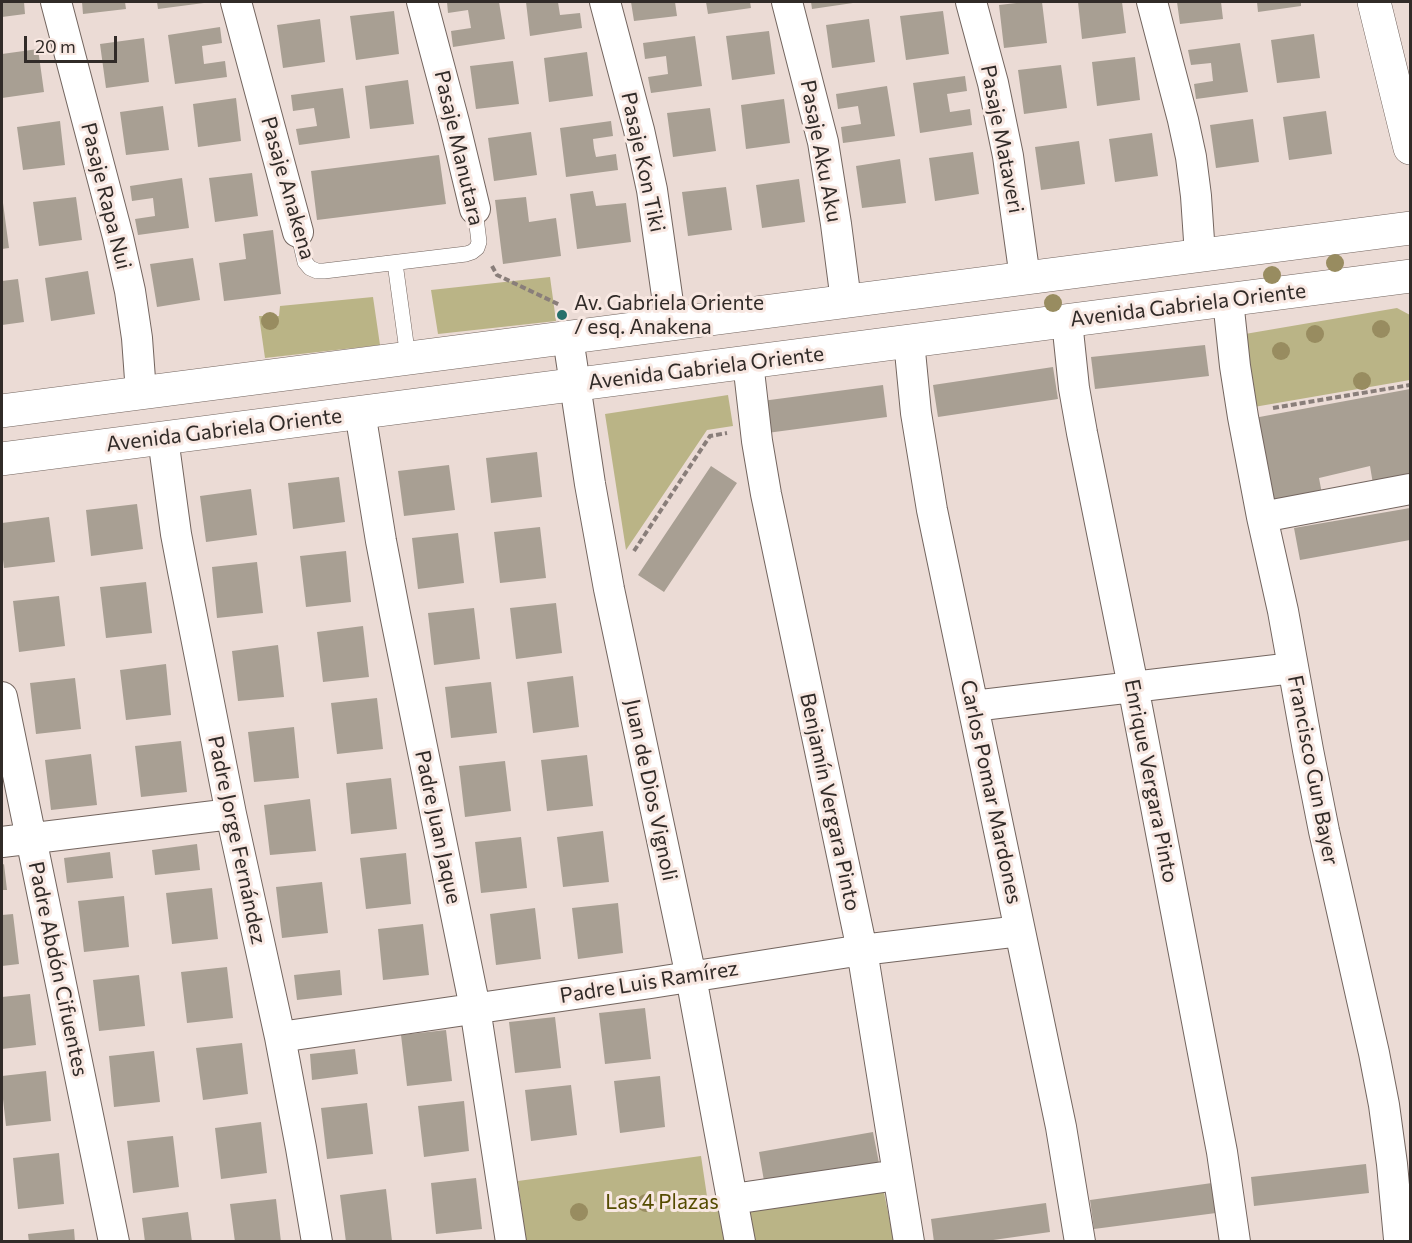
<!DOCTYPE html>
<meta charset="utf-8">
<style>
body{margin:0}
#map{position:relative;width:1412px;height:1243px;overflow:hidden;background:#ebdbd5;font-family:Commissioner,sans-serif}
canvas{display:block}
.frame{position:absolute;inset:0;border:3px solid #312b28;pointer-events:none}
.scale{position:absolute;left:24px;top:36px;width:93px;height:27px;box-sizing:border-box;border:3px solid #312b28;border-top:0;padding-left:8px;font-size:18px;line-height:21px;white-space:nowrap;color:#312b28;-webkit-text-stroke:4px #f8e8e2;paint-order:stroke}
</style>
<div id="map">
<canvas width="1412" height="1243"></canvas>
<div class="frame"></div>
<div class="scale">20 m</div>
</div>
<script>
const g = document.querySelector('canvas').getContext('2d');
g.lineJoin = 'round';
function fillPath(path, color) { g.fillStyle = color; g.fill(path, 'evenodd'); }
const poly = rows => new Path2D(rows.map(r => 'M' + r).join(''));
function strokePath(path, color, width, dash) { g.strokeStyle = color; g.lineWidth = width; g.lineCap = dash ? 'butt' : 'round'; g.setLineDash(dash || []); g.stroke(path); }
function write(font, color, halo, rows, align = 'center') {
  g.font = font + ' Commissioner,sans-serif'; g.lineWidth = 6; g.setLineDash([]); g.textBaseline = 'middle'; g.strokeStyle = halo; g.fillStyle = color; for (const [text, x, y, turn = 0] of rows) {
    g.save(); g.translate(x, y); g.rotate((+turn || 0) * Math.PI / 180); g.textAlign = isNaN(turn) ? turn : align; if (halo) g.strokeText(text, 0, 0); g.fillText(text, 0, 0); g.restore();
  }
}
fillPath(poly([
 [550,277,556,321,438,334,431,290],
 [373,297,380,345,265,358,259,316,279,316,280,306],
 [1397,308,1410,315,1410,380,1254,407,1245,334],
 [728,395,733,426,707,430,626,550,605,414],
 [701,1156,708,1203,881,1178,894,1241,526,1241,518,1181]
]), '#bab486');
fillPath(poly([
 [2,2,24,2,25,14,2,17],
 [82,2,125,2,126,9,83,14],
 [157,2,204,2,204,3,158,9],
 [447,2,499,2,505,39,453,47,451,31,471,28,468,10,448,13],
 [526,2,558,2,560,15,580,13,582,28,530,36],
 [631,2,675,2,677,16,634,21],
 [706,2,750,2,751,8,708,14],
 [811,2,853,2,853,3,812,9],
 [1025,2,1042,2,1047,43,1004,48,999,5],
 [1078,2,1122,2,1126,33,1082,39],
 [1177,2,1221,2,1223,19,1180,24],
 [1257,2,1301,2,1301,6,1258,12],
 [394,11,399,54,356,60,350,16],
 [943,11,949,54,906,60,900,16],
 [320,19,325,62,283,68,277,25],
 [869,19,875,62,832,68,826,25],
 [220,27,222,43,202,46,204,64,225,61,227,77,175,84,168,35],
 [769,31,775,74,732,80,726,36],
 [1314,34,1320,78,1277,83,1271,40],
 [695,36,702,86,651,93,648,77,668,74,666,56,645,59,643,43],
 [144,38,149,82,106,88,100,44],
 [1240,43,1248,92,1196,99,1194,84,1213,81,1211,63,1191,65,1188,50],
 [38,49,44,92,2,98,2,54],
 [587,52,593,96,549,102,544,58],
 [1135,57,1140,100,1097,106,1092,62],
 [513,61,519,104,476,109,470,66],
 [1061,65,1067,108,1024,114,1018,70],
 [965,76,967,91,947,94,950,112,970,109,972,125,920,133,913,83],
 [408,80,414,124,370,129,365,86],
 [887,86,895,136,843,143,841,127,861,124,858,106,838,109,836,94],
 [343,88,350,138,299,145,296,129,317,126,314,108,293,111,291,95],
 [236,98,241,141,198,147,193,104],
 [784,99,790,143,746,149,741,105],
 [163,106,169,150,126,155,120,112],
 [710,108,716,151,673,157,667,113],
 [1326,111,1332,154,1289,160,1283,117],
 [1253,119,1259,162,1216,168,1210,125],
 [60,121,65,165,23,170,17,127],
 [611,121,613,136,593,139,594,148,596,157,616,154,618,170,566,177,560,128],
 [531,132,537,175,494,181,488,138],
 [1152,133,1158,176,1115,182,1109,139],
 [1079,141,1085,184,1041,190,1035,147],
 [973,152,979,194,935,201,929,158],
 [439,155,446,204,317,220,311,171],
 [900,159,906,203,862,208,856,166],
 [252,173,258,216,215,222,209,178],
 [182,178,189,228,138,235,135,219,155,216,153,198,132,201,130,186],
 [799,179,805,222,762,228,756,185],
 [726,187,732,230,688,236,682,192],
 [593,191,596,206,626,203,631,242,577,249,570,194],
 [76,197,82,240,39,246,33,202],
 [526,197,529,222,556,218,561,256,503,264,495,200],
 [2,203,3,203,9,248,2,249],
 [273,230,281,294,224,301,219,263,246,259,243,234],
 [193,258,200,300,157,307,150,264],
 [88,271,95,314,51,321,45,278],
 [18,279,24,322,2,325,2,281],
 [1205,345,1209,376,1095,389,1091,357],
 [1053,367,1058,399,938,417,933,385],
 [883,385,887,417,767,433,762,401],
 [1410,389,1410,477,1373,484,1370,466,1319,478,1322,494,1272,503,1254,418],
 [537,452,542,497,491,503,486,458],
 [449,465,455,510,404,516,398,471],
 [711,466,737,483,664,592,638,575],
 [339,477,345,522,293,529,288,483],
 [251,489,257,535,206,542,200,496],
 [137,504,143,549,91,556,86,510],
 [1410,508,1410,540,1300,560,1294,528],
 [49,517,55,562,4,568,2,551,2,523],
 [540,527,546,578,500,583,494,532],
 [458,533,464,583,418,589,412,538],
 [346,551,351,602,306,607,300,556],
 [257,562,263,613,217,618,212,567],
 [146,582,152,633,106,638,100,587],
 [59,596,65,646,19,652,13,601],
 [556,603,562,653,516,659,510,608],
 [474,608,480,659,434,665,428,613],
 [363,626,369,677,323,682,317,632],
 [278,645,284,697,238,701,232,651],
 [166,664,171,715,126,720,120,670],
 [573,676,579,727,533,733,527,682],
 [75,678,81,729,36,734,30,683],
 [491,682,497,733,451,738,445,687],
 [377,698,383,749,337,754,331,703],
 [294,727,299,778,254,782,248,732],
 [181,741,187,792,141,797,135,746],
 [91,754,97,805,51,810,45,760],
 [587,755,593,806,547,811,541,760],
 [505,761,511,811,465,817,459,766],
 [391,778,397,829,351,834,346,783],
 [310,799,316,851,270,855,264,805],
 [603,831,609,882,563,887,557,837],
 [521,837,527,888,481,893,475,842],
 [197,844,200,870,155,875,152,850],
 [110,852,113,878,67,883,64,858],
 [406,853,411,904,366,909,360,858],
 [4,864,7,890,2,890,2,865],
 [322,882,328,933,282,938,276,887],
 [212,888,218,939,172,944,166,893],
 [124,896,129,947,84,952,78,901],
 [618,903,623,953,578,959,572,908],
 [535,908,541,959,496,965,490,914],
 [13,914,19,964,2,966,2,915],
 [423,924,429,975,383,980,378,929],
 [227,967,233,1018,187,1023,181,972],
 [340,970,342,995,297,1000,294,975],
 [139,975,145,1026,99,1031,93,980],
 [30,994,36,1045,2,1049,2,997],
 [645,1008,651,1059,605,1064,599,1013],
 [555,1017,561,1068,515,1073,509,1022],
 [446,1030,452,1081,407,1086,401,1035],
 [242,1043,248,1094,203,1100,196,1048],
 [355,1049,358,1074,312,1080,310,1054],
 [154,1051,160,1102,114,1107,109,1056],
 [46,1071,51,1121,6,1126,2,1090,2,1076],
 [660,1076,665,1127,620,1133,614,1081],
 [571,1085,577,1135,531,1141,525,1090],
 [464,1101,469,1151,424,1157,418,1106],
 [367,1103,373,1154,327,1159,321,1108],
 [261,1122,267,1173,221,1179,215,1128],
 [873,1132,879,1163,764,1181,759,1152],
 [173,1136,179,1187,133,1193,127,1141],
 [59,1153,64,1204,18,1209,13,1158],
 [1366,1164,1369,1193,1254,1206,1251,1177],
 [476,1178,482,1229,436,1234,431,1183],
 [1212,1183,1216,1213,1094,1229,1090,1200],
 [386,1189,392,1241,346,1242,340,1195],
 [276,1199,281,1242,235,1242,230,1204],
 [1046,1203,1050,1232,979,1242,934,1242,931,1219],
 [188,1212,192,1242,145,1242,142,1218],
 [74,1229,75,1242,29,1242,28,1234]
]), '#a89f93');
const service = poly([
 [298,232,305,262,310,268,317,271,324,271,466,254,472,252,477,248,479,242,475,209],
 [395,263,408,358]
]);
const minor = poly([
 [56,2,118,237,130,291,137,338,141,393],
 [236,2,298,232],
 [422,2,454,122,475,209],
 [605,2,639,130,652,190,671,324],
 [787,2,823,142,836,224,846,301],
 [971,2,993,83,1008,156,1025,278],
 [1152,2,1183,120,1191,157,1196,196,1200,255],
 [1228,300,1235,366,1243,417,1262,517,1283,611,1308,750,1324,831,1374,1053,1384,1105,1392,1164,1399,1239],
 [1067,321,1074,388,1082,433,1133,686,1222,1152,1235,1242],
 [568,338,590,484,609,589,691,977,740,1242],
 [909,341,916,413,932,510,1061,1127,1080,1242],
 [748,362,757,441,766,494,862,950,909,1242],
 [360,412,381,541,395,614,475,1008,511,1242],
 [163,438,176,534,183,571,231,814,280,1037,301,1148,317,1242],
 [1262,517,1410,489],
 [2,697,114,1242],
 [973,706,1293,668],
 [2,842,231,814],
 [280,1037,651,983,862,950,1020,931],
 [733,1199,897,1175]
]);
const tertiary = poly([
 [1374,2,1410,148]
]);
const secondary = poly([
 [2,411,1410,228],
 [2,459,1410,276]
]);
strokePath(service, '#73655f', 16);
strokePath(minor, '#73655f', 32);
strokePath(tertiary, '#73655f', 34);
strokePath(secondary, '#73655f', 34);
strokePath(poly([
 [492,266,497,275,560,305],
 [1273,408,1410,385],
 [634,551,710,436,727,433]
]), '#897e7a', 4, [6, 3]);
strokePath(service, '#fff', 15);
strokePath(minor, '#fff', 30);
strokePath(tertiary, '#fff', 33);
strokePath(secondary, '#fff', 33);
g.fillStyle = '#988c60';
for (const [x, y] of [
 [1335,263],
 [1272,275],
 [1053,303],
 [270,321],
 [1381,329],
 [1315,334],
 [1281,351],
 [1362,381],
 [646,1203],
 [579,1212]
]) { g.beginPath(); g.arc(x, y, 9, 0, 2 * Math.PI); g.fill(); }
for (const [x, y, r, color] of [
 [562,315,6,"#27706b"]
]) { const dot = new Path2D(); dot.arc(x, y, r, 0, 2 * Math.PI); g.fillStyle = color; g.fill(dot); strokePath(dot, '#f8e8e2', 2); }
write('21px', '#312b28', '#f8e8e2', [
 ["Pasaje Mataveri",1002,139,79],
 ["Pasaje Manutara",459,148,77],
 ["Pasaje Aku Aku",821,151,79],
 ["Pasaje Kon Tiki",643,162,78],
 ["Pasaje Anakena",288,188,74],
 ["Pasaje Rapa Nui",106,196,76],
 ["Avenida Gabriela Oriente",1188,305,-7],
 ["Avenida Gabriela Oriente",706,368,-7],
 ["Avenida Gabriela Oriente",224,430,-7],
 ["Francisco Gun Bayer",1313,770,79],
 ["Enrique Vergara Pinto",1151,781,79],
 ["Juan de Dios Vignoli",651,790,78],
 ["Carlos Pomar Mardones",991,792,78],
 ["Benjamín Vergara Pinto",830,802,78],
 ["Padre Juan Jaque",438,827,78],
 ["Padre Jorge Fernández",237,840,78],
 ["Padre Abdón Cifuentes",58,969,78],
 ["Padre Luis Ramírez",649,982,-9]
]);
write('21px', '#312b28', '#f8e8e2', [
 ["Av. Gabriela Oriente",574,303],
 ["/ esq. Anakena",574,327]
], 'left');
write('21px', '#544b00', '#f8e8e2', [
 ["Las 4 Plazas",662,1202]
]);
</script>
